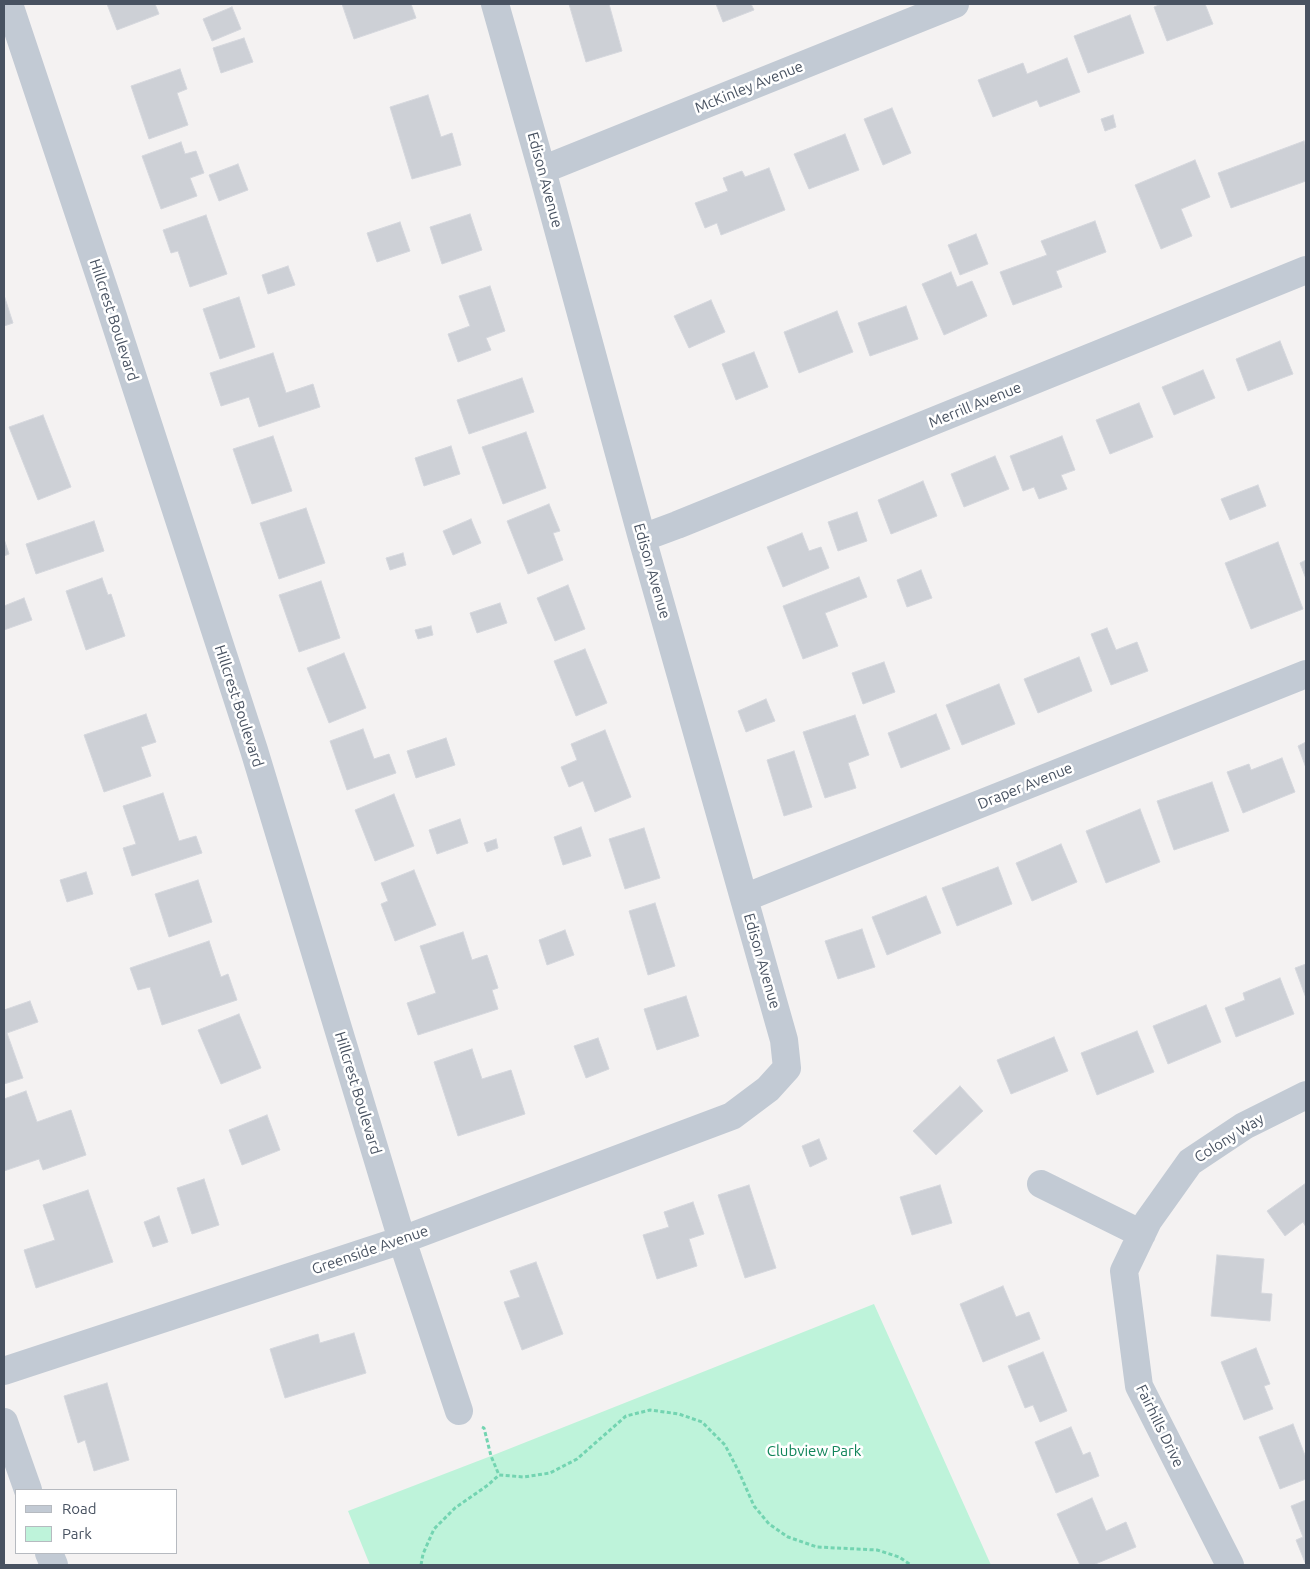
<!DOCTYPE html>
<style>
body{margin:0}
#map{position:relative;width:1310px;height:1569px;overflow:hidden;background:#f4f2f2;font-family:Ubuntu,sans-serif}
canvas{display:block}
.frame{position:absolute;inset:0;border:5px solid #485261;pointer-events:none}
.legend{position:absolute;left:15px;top:1489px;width:162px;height:65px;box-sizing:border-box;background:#fff;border:1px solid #b6bac0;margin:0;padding:6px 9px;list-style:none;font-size:15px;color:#485261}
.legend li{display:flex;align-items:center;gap:10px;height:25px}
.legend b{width:25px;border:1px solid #b6bac0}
</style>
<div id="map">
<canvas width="1310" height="1569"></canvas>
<div class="frame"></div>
<ul class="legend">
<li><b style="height:6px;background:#c2cad4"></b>Road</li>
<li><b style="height:14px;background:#bef3da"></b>Park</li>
</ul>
</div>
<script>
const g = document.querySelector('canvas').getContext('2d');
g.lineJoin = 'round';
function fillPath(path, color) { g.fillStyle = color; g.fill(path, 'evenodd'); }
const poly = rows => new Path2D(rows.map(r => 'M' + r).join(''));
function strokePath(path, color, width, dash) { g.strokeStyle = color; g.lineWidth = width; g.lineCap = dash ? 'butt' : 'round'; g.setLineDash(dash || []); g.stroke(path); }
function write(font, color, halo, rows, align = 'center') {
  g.font = font + ' Ubuntu,sans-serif'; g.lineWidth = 5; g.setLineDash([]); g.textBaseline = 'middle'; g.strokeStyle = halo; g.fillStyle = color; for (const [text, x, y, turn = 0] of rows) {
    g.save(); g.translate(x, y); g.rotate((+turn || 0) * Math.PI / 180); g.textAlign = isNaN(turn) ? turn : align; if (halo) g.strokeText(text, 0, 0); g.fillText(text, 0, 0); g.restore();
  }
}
fillPath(poly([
 [874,1304,991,1565,370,1565,348,1511,491,1456]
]), '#bef3da');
const building = poly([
 [107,4,155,4,159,14,117,30,107,4],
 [342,4,411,4,416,18,354,39,342,4],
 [569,4,609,4,622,51,586,62,569,4],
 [716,4,751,4,754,10,723,22,716,4],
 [1161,4,1205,4,1213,24,1167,41,1154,7,1161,4],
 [232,7,241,29,212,41,203,19,232,7],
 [1130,15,1144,53,1088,73,1074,36,1130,15],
 [244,38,253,62,221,73,213,48,244,38],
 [1067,58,1080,92,1040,107,1037,100,993,117,978,80,1023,63,1027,74,1067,58],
 [180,69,187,89,177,93,188,125,149,139,131,86,180,69],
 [428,95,441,137,452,133,461,165,412,179,390,107,428,95],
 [892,108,911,153,883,165,864,119,892,108],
 [1113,115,1116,127,1105,131,1101,119,1113,115],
 [845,134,859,170,809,189,794,154,845,134],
 [1304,141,1306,148,1306,181,1231,208,1218,173,1304,141],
 [181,142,185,154,196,151,204,173,190,178,197,196,161,209,142,156,181,142],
 [1195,160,1210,197,1181,209,1192,236,1161,249,1135,185,1195,160],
 [238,164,248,190,219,201,209,175,238,164],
 [769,168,785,210,721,235,717,223,705,228,695,203,728,191,723,178,742,171,745,177,769,168],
 [470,214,482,250,442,264,430,227,470,214],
 [206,215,227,274,190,287,178,251,171,253,163,230,206,215],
 [1095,221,1106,252,1056,271,1062,287,1013,305,1000,272,1047,255,1041,241,1095,221],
 [400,222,410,251,377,262,367,233,400,222],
 [976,234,988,264,960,275,948,245,976,234],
 [288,266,295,285,268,294,262,275,288,266],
 [951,272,957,287,972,281,987,316,944,335,922,284,951,272],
 [490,286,505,331,486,338,491,350,458,362,448,334,470,326,459,296,490,286],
 [4,295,13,323,4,326,4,295],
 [239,297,255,347,220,359,203,309,239,297],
 [711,300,725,332,689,348,674,316,711,300],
 [906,306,918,339,870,356,858,323,906,306],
 [837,311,853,352,799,373,784,332,837,311],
 [1280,341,1293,374,1248,391,1236,359,1280,341],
 [754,352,768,387,736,400,722,364,754,352],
 [273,353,286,393,313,384,320,407,259,427,249,397,221,406,210,373,273,353],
 [1203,370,1215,398,1174,415,1162,387,1203,370],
 [522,378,534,412,469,434,457,400,522,378],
 [1139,403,1153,437,1110,454,1096,420,1139,403],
 [43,415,71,487,38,500,9,427,43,415],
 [526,432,546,488,503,504,482,447,526,432],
 [273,436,292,491,252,504,233,449,273,436],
 [1062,436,1075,470,1061,475,1067,489,1039,499,1034,487,1023,491,1010,456,1062,436],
 [451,446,460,474,424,486,415,458,451,446],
 [995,456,1009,489,964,507,951,474,995,456],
 [923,481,937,516,891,534,878,500,923,481],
 [1258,485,1266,506,1230,520,1221,499,1258,485],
 [549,504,560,531,553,533,563,560,528,574,507,521,549,504],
 [306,508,325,563,279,579,260,523,306,508],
 [857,512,867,541,838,551,828,522,857,512],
 [471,519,481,543,453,555,443,531,471,519],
 [94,521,104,551,36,574,26,544,94,521],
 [802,533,809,551,821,547,829,568,783,587,767,547,802,533],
 [4,539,9,554,4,556,4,539],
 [1278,542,1303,609,1251,629,1225,563,1278,542],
 [403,553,406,565,390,570,386,558,403,553],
 [1306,560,1306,579,1300,563,1306,560],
 [921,570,932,598,907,607,897,580,921,570],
 [859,577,867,597,825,613,838,646,803,659,783,606,859,577],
 [102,578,108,595,111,594,125,636,86,650,66,591,102,578],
 [321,581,340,638,299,652,279,595,321,581],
 [568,585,585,629,555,641,537,598,568,585],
 [24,598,32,620,4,630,4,606,24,598],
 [500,603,507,623,477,633,470,613,500,603],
 [431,626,433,635,418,639,415,630,431,626],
 [1107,628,1116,650,1137,642,1148,671,1111,685,1091,634,1107,628],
 [585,649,607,703,576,716,554,661,585,649],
 [344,653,366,708,329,723,307,668,344,653],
 [1079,657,1092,691,1038,713,1024,679,1079,657],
 [884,662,895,692,863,704,852,673,884,662],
 [999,684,1015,724,962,745,946,705,999,684],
 [766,699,775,721,746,732,738,711,766,699],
 [146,714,156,742,141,747,151,776,104,792,84,735,146,714],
 [936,714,950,749,901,768,888,733,936,714],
 [855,715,869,755,848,763,856,788,825,798,803,732,855,715],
 [363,729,374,759,389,754,396,773,347,790,330,741,363,729],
 [605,730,631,797,595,812,583,781,569,787,561,767,577,760,571,744,605,730],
 [446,738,455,765,416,778,407,751,446,738],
 [1306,742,1306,768,1298,746,1306,742],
 [794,751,812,807,784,816,767,760,794,751],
 [1282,758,1295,792,1243,813,1227,772,1249,764,1251,770,1282,758],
 [1212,782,1229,831,1174,850,1157,801,1212,782],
 [163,793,179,841,196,836,202,853,132,876,123,848,136,844,123,806,163,793],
 [394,794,414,846,375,861,355,810,394,794],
 [1140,809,1160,862,1106,883,1086,831,1140,809],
 [460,819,468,843,437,854,429,830,460,819],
 [581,827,591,856,563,865,554,837,581,827],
 [644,828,660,878,625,889,609,839,644,828],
 [496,839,498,848,487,852,484,843,496,839],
 [1061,844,1077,882,1032,901,1016,863,1061,844],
 [998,867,1012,904,957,926,942,888,998,867],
 [414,870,436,925,395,941,381,904,388,901,381,883,414,870],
 [86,872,93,894,67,902,60,880,86,872],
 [198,880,212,922,169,937,155,894,198,880],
 [926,896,941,933,887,955,872,917,926,896],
 [655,903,675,966,648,975,629,911,655,903],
 [862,929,875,967,838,979,825,941,862,929],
 [565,930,574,955,547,965,539,940,565,930],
 [463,932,472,960,487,955,498,988,492,990,498,1009,418,1035,407,1003,436,993,420,946,463,932],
 [209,941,221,977,228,974,237,1000,162,1025,150,987,138,990,130,968,209,941],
 [1306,964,1306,998,1295,968,1306,964],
 [1280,978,1294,1014,1236,1037,1225,1008,1245,1000,1243,993,1280,978],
 [686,996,699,1036,657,1050,644,1009,686,996],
 [30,1001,38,1022,7,1033,23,1078,4,1084,4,1010,30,1001],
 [1206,1005,1221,1042,1168,1064,1153,1026,1206,1005],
 [239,1014,261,1068,221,1084,198,1030,239,1014],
 [1137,1031,1154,1072,1097,1095,1081,1053,1137,1031],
 [1054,1037,1068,1071,1011,1094,997,1060,1054,1037],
 [598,1038,609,1069,586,1078,574,1046,598,1038],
 [472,1049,482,1079,511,1070,525,1114,458,1136,434,1062,472,1049],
 [960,1086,983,1111,936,1155,913,1131,960,1086],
 [26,1091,37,1122,71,1110,86,1155,43,1170,39,1159,4,1171,4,1099,26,1091],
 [267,1115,280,1150,242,1165,229,1130,267,1115],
 [819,1139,827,1159,810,1167,802,1146,819,1139],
 [204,1179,219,1225,192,1234,177,1188,204,1179],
 [1306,1183,1306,1227,1303,1222,1285,1236,1267,1211,1306,1183],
 [749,1185,776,1268,745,1278,718,1195,749,1185],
 [940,1185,952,1223,912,1235,900,1197,940,1185],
 [88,1190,113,1262,36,1288,24,1250,55,1240,43,1205,88,1190],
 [693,1202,704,1234,689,1239,697,1266,657,1279,643,1235,669,1227,664,1212,693,1202],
 [159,1216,168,1242,153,1247,144,1222,159,1216],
 [1217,1255,1264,1259,1261,1293,1272,1294,1270,1321,1211,1316,1217,1255],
 [536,1262,563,1334,522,1350,504,1302,520,1297,510,1271,536,1262],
 [1003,1286,1016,1317,1029,1312,1040,1339,983,1362,960,1304,1003,1286],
 [354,1333,366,1373,285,1398,270,1349,318,1334,320,1343,354,1333],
 [1256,1348,1270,1384,1264,1386,1273,1409,1244,1420,1221,1362,1256,1348],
 [1043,1352,1067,1411,1040,1422,1033,1405,1025,1408,1008,1366,1043,1352],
 [107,1383,129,1460,94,1471,85,1440,78,1443,64,1396,107,1383],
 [1293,1424,1306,1458,1306,1479,1280,1489,1259,1437,1293,1424],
 [1071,1427,1083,1455,1090,1452,1099,1476,1056,1493,1035,1442,1071,1427],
 [1092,1498,1106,1531,1126,1522,1136,1547,1093,1565,1080,1565,1057,1514,1092,1498],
 [1306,1500,1306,1565,1296,1540,1303,1537,1291,1506,1306,1500]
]);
fillPath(building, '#cdd0d6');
strokePath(building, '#d5d7dd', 1);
strokePath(poly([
 [482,1427,484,1428,491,1456,499,1475],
 [421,1565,423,1554,434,1529,455,1508,488,1485,499,1475,524,1477,550,1473,577,1459,626,1416,650,1410,679,1414,702,1422,725,1445,739,1472,754,1506,769,1524,788,1537,817,1547,877,1550,899,1557,911,1565]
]), '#73d4b1', 3, [4, 2.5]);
strokePath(poly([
 [9,4,108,301,254,750,402,1240,459,1411],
 [542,170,955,4],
 [642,538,677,525,1306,270],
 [744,898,1306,674],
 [1041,1184,1142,1234],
 [4,1371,402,1240,732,1116,768,1089,787,1068,784,1040,642,538,542,170,495,4],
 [4,1422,28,1490],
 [49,1553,54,1565],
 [1230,1565,1139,1386,1124,1271,1148,1221,1190,1162,1244,1126,1306,1095]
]), '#c2cad4', 28);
write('15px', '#485261', '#fff', [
 ["McKinley Avenue",749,87,-22],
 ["Edison Avenue",545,180,75],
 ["Hillcrest Boulevard",114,320,72],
 ["Merrill Avenue",975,405,-22],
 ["Edison Avenue",652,571,74],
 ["Hillcrest Boulevard",239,706,72],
 ["Draper Avenue",1025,786,-22],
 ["Edison Avenue",762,961,74],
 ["Hillcrest Boulevard",358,1093,73],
 ["Colony Way",1229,1138,-32],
 ["Greenside Avenue",370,1250,-19],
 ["Fairhills Drive",1160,1426,64]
]);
write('15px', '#108459', '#fff', [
 ["Clubview Park",814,1451]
]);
</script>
